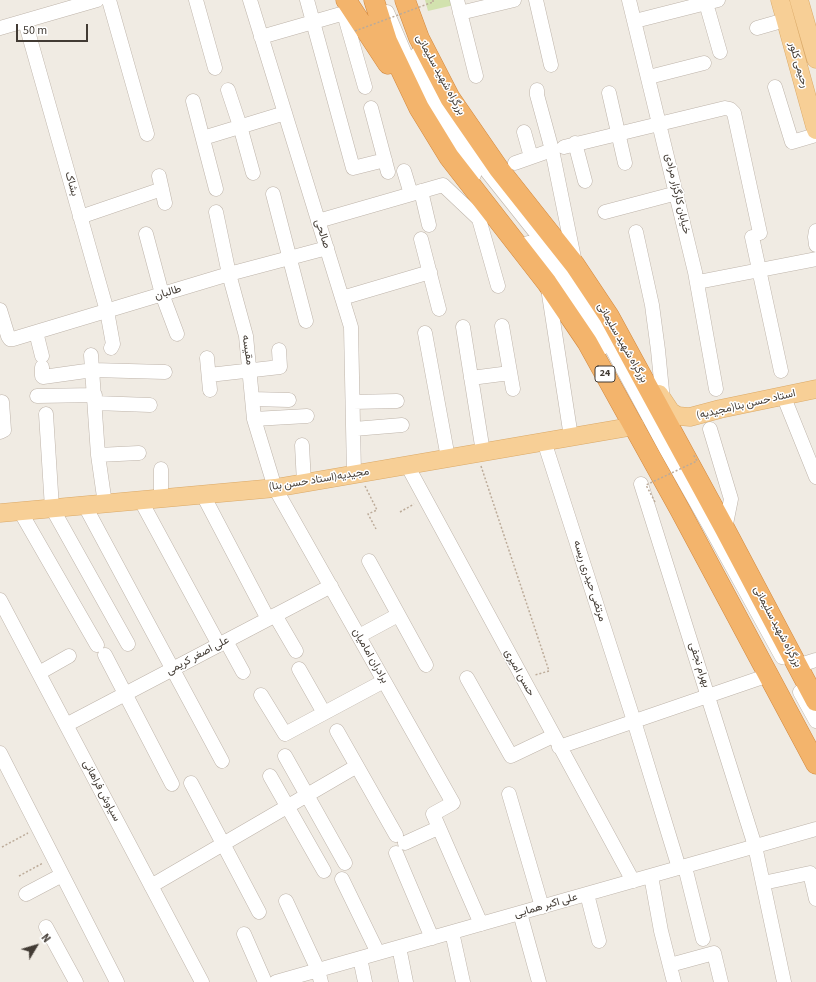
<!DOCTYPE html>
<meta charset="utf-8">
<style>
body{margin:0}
#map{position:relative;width:816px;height:982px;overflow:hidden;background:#f0ebe3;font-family:"Source Sans 3",sans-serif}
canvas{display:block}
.north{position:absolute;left:16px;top:926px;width:40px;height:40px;-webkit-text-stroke:3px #fff;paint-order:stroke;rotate:52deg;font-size:11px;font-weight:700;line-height:16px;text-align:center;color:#423b34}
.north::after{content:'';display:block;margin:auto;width:14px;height:18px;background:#423b34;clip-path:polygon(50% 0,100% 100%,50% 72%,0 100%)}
.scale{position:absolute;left:16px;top:24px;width:72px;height:18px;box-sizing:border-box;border:2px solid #423b34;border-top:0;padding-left:5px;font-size:12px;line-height:14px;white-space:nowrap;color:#423b34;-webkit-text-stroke:3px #fff;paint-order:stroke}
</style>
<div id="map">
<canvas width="816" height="982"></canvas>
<div class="north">N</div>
<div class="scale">50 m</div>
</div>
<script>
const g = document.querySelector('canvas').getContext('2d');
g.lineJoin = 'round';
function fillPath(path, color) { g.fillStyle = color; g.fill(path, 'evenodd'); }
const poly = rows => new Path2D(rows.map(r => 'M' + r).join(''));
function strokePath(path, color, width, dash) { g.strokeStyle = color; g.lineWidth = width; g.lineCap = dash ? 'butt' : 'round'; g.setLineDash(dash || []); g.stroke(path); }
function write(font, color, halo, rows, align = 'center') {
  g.font = font + ' "Source Sans 3",Vazirmatn,sans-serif'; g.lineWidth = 3; g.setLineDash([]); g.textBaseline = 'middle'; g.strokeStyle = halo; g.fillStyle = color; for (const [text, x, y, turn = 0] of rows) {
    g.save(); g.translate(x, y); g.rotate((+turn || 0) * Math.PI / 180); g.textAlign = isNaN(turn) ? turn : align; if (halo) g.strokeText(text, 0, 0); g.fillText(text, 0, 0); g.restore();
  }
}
fillPath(poly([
 [425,0,452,0,454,5,428,11]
]), '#d2e2ae');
const minor = poly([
 [109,0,147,134],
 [196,0,215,68],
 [250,0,351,327,354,474],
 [307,0,353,168,385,160],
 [457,0,476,76],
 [536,0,551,65],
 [629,0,695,272,716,389],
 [706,3,720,52],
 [387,12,415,77,436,117,474,175],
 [460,13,514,0],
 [25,21,107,311,113,344,111,348],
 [635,21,718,0],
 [0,28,97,0],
 [757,28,785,20],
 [261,37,341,14,343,15,345,17,365,87],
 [417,54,440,100,470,150,563,267,596,319,666,449,713,532,782,657],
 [649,77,704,63],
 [775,87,792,142,816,135],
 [228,90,240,126,253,173],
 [537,90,537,95,552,150,575,263],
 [609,93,625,163],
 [193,101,216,189],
 [371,108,388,172],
 [524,132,531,157],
 [203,138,285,113],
 [575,143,585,181],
 [564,147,725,108,730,109,734,113,760,233],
 [515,163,552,150],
 [404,171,411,194],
 [159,176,165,203],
 [421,191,429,225],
 [273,194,306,321],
 [216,212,229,274,246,336,254,419,275,488,453,803,433,814,481,924],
 [605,212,677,193],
 [80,217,162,189],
 [318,221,443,185,479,219,498,286],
 [816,231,815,237,816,245],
 [636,232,652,305,658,350,663,401],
 [146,234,162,294,177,334],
 [752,237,781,371],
 [421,239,439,309],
 [528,243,565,289,585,320,602,348],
 [698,282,816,259],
 [548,288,571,437],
 [342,298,430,272],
 [0,310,8,336,10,339,13,339,229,274,327,248],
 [502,326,513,389],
 [463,327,483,452],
 [36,332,42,356],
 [425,333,448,458],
 [91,355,98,455,105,504],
 [207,358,210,390],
 [42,367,42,376,43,377,93,370,165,372],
 [209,375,280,367,279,350],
 [471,378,510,373],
 [783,395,816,477],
 [37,396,95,395],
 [252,399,289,400],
 [353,402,397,401],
 [95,403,150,405],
 [46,414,52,508,128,644],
 [254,419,307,416],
 [354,429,402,425],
 [710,429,731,499,725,529],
 [0,432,4,430,2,402],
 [544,441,634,721,679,868],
 [302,445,304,483],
 [98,455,139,453],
 [407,465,633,881],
 [641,484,755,846,784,982],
 [203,495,268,619],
 [161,499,161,469],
 [141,501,219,645],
 [85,506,222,761],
 [20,511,97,645],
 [369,561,426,665],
 [0,600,202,982],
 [275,615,296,651],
 [359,636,398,615],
 [226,641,243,672],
 [105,655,172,784],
 [797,666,816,660],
 [299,669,324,713],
 [39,673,69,656],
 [467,678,511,756,553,736],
 [800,692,816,721],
 [261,695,285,734,384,681],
 [66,725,331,586],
 [337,731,396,835],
 [559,747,769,675],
 [0,753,117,982],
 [285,756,345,863],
 [270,776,324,871],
 [191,783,259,912],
 [509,794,542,907],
 [405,843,438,828],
 [396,853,432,938],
 [685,867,703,939],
 [651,876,661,931,674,982],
 [342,879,378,953],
 [763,883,810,873,816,899],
 [151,886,357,766],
 [26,894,62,875],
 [587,894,599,941],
 [286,901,318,970,321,982],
 [520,913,539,982],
 [46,927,76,982],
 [452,932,463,982],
 [244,934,265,982],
 [399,947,406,982],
 [360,958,365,982],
 [670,965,714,953,721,982],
 [276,982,816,829]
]);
const major = poly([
 [780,0,816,130],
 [799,0,816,59],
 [659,394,671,412,678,416,690,417,720,409,816,389],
 [0,513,275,488,635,426]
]);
const highway = poly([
 [346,0,388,64],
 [374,0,387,41,419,108,449,157,547,283,587,342,680,510,816,764],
 [405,0,419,38,450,98,499,169,575,265,609,316,725,529,816,701]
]);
strokePath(minor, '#beb4aa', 15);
strokePath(major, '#daa968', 19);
strokePath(highway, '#d1873d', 21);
strokePath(poly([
 [433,0,433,2],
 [481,466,549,671,535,675],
 [365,486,377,510,368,514,376,529],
 [400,512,414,504],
 [2,847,28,833],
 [19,876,43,863]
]), '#bcab99', 1.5, [2, 2]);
strokePath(minor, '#fff', 14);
strokePath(major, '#f7cf96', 18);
strokePath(highway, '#f3b46c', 20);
strokePath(poly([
 [355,31,433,2],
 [655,502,646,485,697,461,693,454]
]), '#bcab99', 1.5, [2, 2]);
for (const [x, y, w] of [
 [605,374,20]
]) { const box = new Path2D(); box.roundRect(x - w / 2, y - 8, w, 16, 3); g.fillStyle = '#fff'; g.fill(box); strokePath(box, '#423b34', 1); }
write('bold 10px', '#423b34', null, [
 ["24",605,374]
]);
write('11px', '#423b34', '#fff', [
 ["رحیمی کلور",798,65,74],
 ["بزرگراه شهید سلیمانی",440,75,61],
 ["بشاک",71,184,74],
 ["خیابان کارگزار مرادی",677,194,77],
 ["صالحی",322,234,72],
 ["طالبان",168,293,-17],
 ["بزرگراه شهید سلیمانی",622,343,60],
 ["مقیسه",247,350,82],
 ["استاد حسن بنا(مجیدیه)",746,405,-13],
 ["مجیدیه(استاد حسن بنا)",319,480,-9],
 ["مرتضی حیدری ریسه",589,581,72],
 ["بزرگراه شهید سلیمانی",777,627,62],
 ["علی اصغر کریمی",198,656,-28],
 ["برادران امامیان",370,656,60],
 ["بهرام نجفی",699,665,72],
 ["حسن امیری",519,673,61],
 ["سیاوش فراهانی",101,791,62],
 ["علی اکبر همایی",546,906,-16]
]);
</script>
